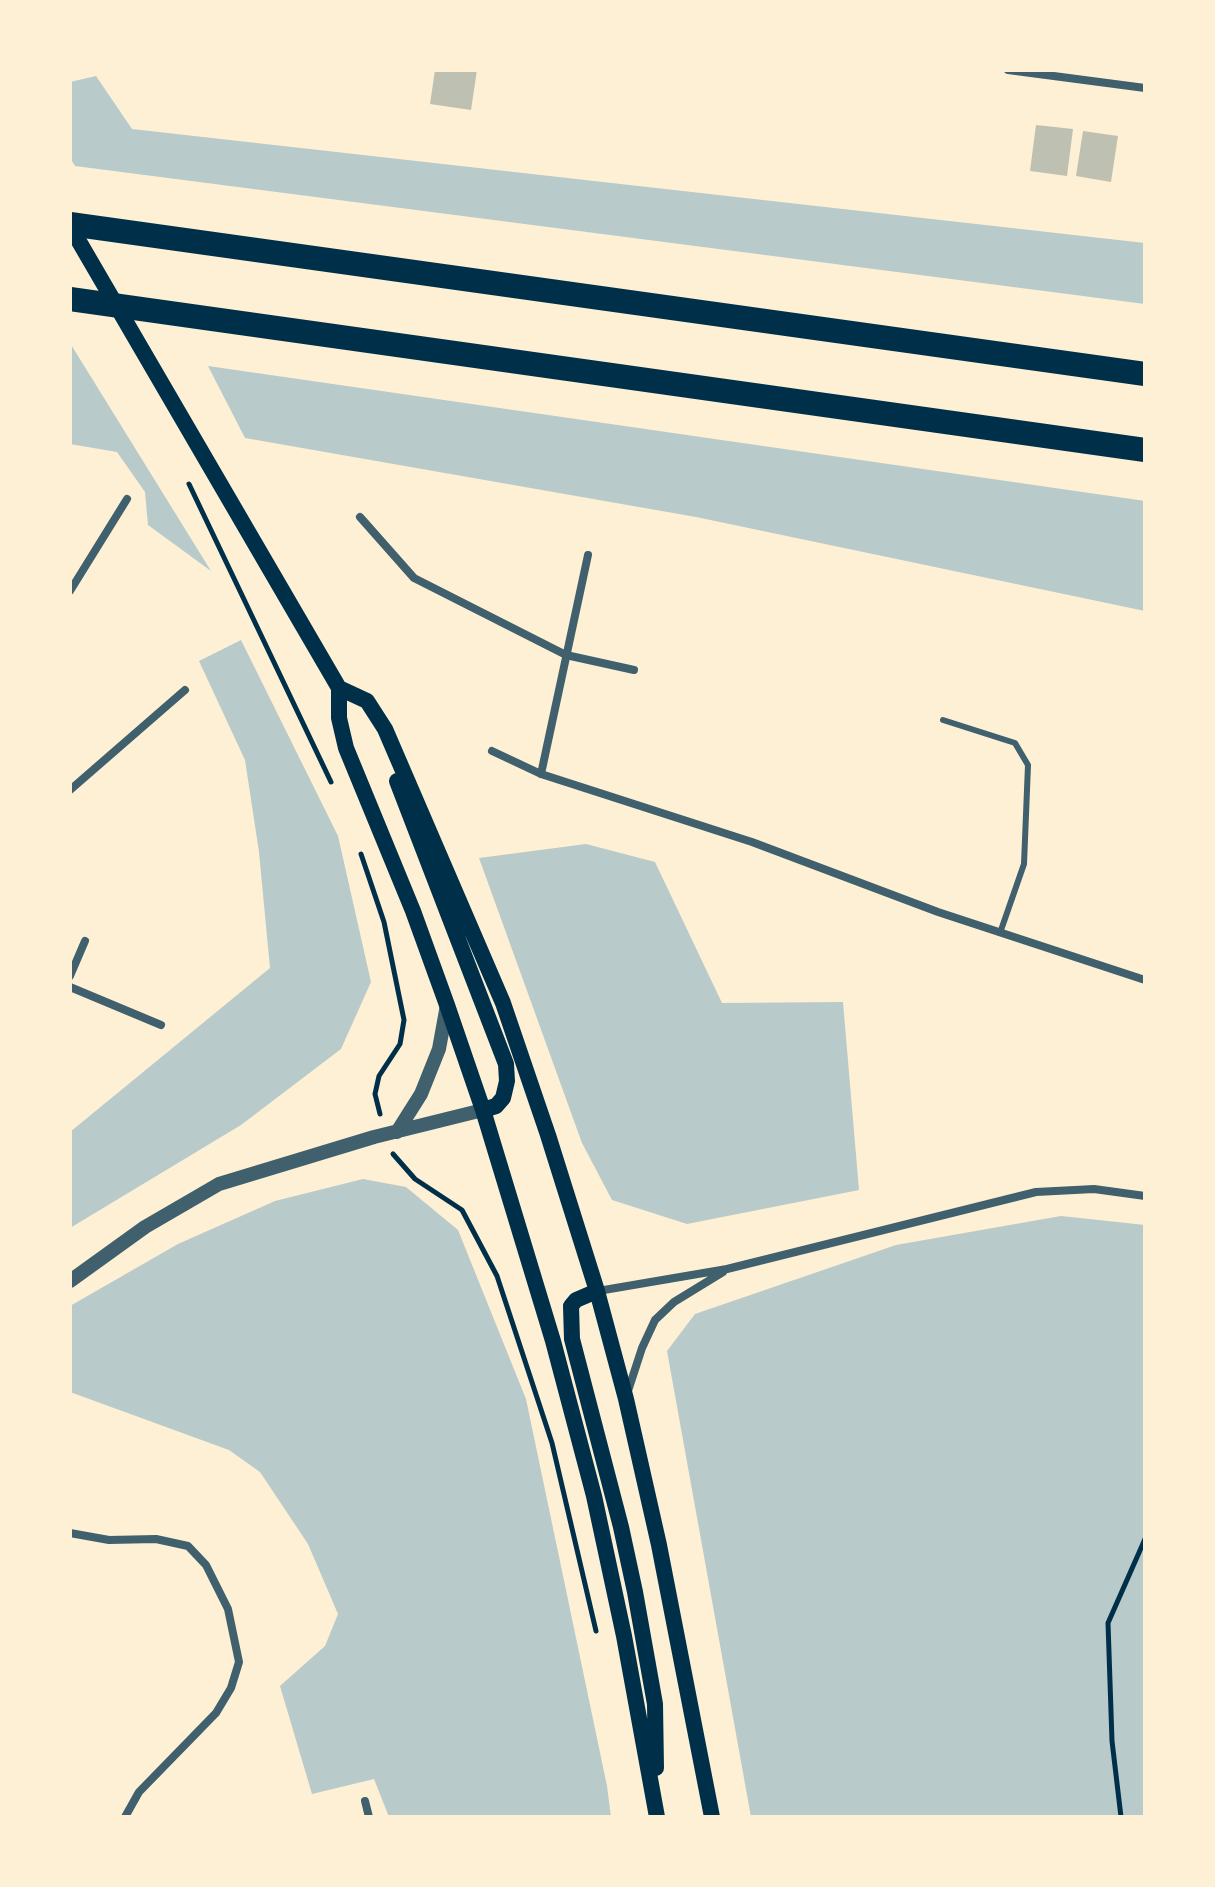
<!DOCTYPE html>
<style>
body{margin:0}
#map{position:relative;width:1215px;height:1887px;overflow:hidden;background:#fdf0d5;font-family:Commissioner,sans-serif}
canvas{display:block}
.frame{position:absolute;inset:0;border:72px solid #fdf0d5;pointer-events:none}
</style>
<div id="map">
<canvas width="1215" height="1887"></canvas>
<div class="frame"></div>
</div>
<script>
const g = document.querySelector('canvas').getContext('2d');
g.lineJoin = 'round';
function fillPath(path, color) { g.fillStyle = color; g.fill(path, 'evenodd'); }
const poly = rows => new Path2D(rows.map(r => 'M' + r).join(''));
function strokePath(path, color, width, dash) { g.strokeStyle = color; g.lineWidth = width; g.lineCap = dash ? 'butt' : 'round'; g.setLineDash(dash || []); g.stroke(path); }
fillPath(poly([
 [96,76,132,129,1145,243,1145,304,75,166,70,158,70,82],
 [70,343,211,571,148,525,145,492,117,452,70,444],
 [208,366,1145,501,1145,611,696,517,245,438],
 [241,640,338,836,371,982,341,1049,241,1125,70,1228,70,1132,270,968,259,852,245,760,199,661],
 [586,844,655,862,722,1003,843,1002,859,1190,687,1224,612,1200,582,1143,479,858],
 [363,1179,406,1187,458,1230,526,1399,607,1786,611,1817,389,1817,374,1779,312,1794,280,1686,325,1646,338,1614,308,1544,260,1472,229,1450,70,1392,70,1306,178,1244,275,1201],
 [1061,1216,1145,1225,1145,1817,751,1817,667,1351,695,1314,896,1245]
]), '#b9caca');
fillPath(poly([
 [435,70,477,70,471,110,430,104],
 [1036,125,1073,129,1067,176,1030,171],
 [1083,131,1118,136,1111,182,1076,176]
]), '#bec0b2');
strokePath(poly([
 [189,484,331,782],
 [361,854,384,922,404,1020,400,1044,379,1076,375,1094,380,1114],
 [393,1154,415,1179,462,1210,497,1276,552,1443,596,1631],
 [1121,1817,1112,1741,1108,1623,1145,1539]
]), '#003049', 5);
strokePath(poly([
 [943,720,1015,743,1028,765,1024,864,1000,933]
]), '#3f606c', 6);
strokePath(poly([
 [1008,70,1145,88],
 [360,517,414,578,566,655,634,670],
 [70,591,127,499],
 [492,751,541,774,752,842,938,912,1145,980],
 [541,774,588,555],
 [70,790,185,690],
 [70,976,85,941],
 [70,987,161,1025],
 [598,1291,727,1269,1036,1192,1094,1189,1145,1196],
 [627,1394,642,1348,655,1320,674,1302,723,1272],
 [70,1533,109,1540,156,1539,188,1546,206,1565,228,1609,239,1662,231,1688,216,1713,139,1792,125,1817],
 [365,1801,369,1817]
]), '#3f606c', 8);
strokePath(poly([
 [397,1132,421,1094,439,1049,447,1005],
 [70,1281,145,1227,219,1184,374,1137,483,1110]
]), '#3f606c', 14);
strokePath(poly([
 [70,226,339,688,339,718,346,748,413,911,447,1005,483,1110,553,1341,594,1496,624,1636,657,1817],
 [339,688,367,701,385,729,503,1003,548,1135,597,1291,626,1399,659,1545,712,1817],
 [397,781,506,1064,507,1081,503,1098,496,1106,483,1110],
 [597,1291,576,1300,571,1306,572,1339,621,1527,635,1592,655,1704,656,1768]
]), '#003049', 16);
strokePath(poly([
 [70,224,1145,374],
 [70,299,1145,450]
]), '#003049', 24);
</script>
